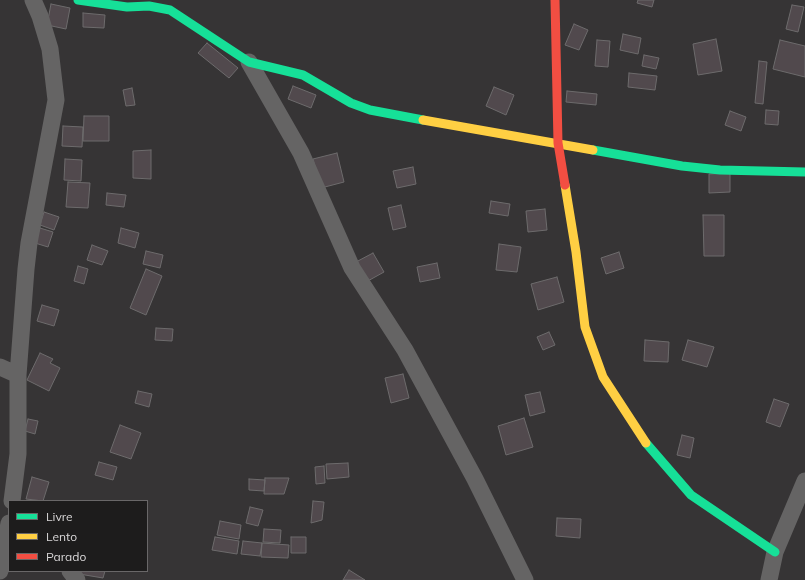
<!DOCTYPE html>
<style>
body{margin:0}
#map{position:relative;width:805px;height:580px;overflow:hidden;background:#363435;font-family:Mulish,sans-serif}
canvas{display:block}
.legend{position:absolute;left:8px;top:500px;width:140px;height:72px;box-sizing:border-box;background:#1d1c1c;border:1px solid #696768;margin:0;padding:5px 7px;list-style:none;font-size:12px;color:#dad8d9}
.legend li{display:flex;align-items:center;gap:8px;height:20px}
.legend b{width:20px;border:1px solid #696768}
</style>
<div id="map">
<canvas width="805" height="580"></canvas>
<ul class="legend">
<li><b style="height:5px;background:#16e098"></b>Livre</li>
<li><b style="height:5px;background:#ffcf43"></b>Lento</li>
<li><b style="height:5px;background:#f24e42"></b>Parado</li>
</ul>
</div>
<script>
const g = document.querySelector('canvas').getContext('2d');
g.lineJoin = 'round';
function fillPath(path, color) { g.fillStyle = color; g.fill(path, 'evenodd'); }
const poly = rows => new Path2D(rows.map(r => 'M' + r).join(''));
function strokePath(path, color, width, dash) { g.strokeStyle = color; g.lineWidth = width; g.lineCap = dash ? 'butt' : 'round'; g.setLineDash(dash || []); g.stroke(path); }
const building = poly([
 [638,0,654,0,652,7,637,3,638,0],
 [51,4,70,8,66,29,47,25,51,4],
 [792,5,804,7,798,32,786,29,792,5],
 [83,13,105,15,104,28,83,27,83,13],
 [574,24,588,30,579,50,565,45,574,24],
 [623,34,641,38,638,54,620,50,623,34],
 [716,39,722,71,698,75,693,44,716,39],
 [597,40,610,41,608,67,595,66,597,40],
 [780,40,805,46,805,77,773,69,780,40],
 [207,43,238,68,229,78,198,53,207,43],
 [644,55,659,58,656,69,642,66,644,55],
 [759,61,767,62,763,104,755,103,759,61],
 [629,73,657,76,655,90,628,87,629,73],
 [293,86,316,95,311,108,288,99,293,86],
 [494,87,514,95,506,115,486,106,494,87],
 [132,88,135,105,126,106,123,90,132,88],
 [567,91,597,94,596,105,566,102,567,91],
 [766,110,779,111,778,125,765,124,766,110],
 [730,111,746,117,741,131,725,125,730,111],
 [84,116,109,116,109,141,83,141,84,116],
 [63,126,83,127,82,147,62,146,63,126],
 [151,150,151,179,133,178,133,151,151,150],
 [337,153,344,182,321,188,313,159,337,153],
 [65,159,82,160,81,181,64,180,65,159],
 [413,167,416,184,397,188,393,171,413,167],
 [730,173,730,192,709,193,709,174,730,173],
 [68,182,90,183,88,208,66,207,68,182],
 [107,193,126,195,124,207,106,205,107,193],
 [491,201,510,204,508,216,489,213,491,201],
 [401,205,406,227,393,230,388,208,401,205],
 [545,209,547,230,528,232,526,211,545,209],
 [44,212,59,217,54,230,40,225,44,212],
 [703,215,724,215,724,256,704,256,703,215],
 [40,228,53,232,48,247,35,243,40,228],
 [121,228,139,233,135,248,118,243,121,228],
 [499,244,521,247,517,272,496,270,499,244],
 [92,245,108,251,102,265,87,260,92,245],
 [146,251,163,255,160,268,143,264,146,251],
 [619,252,624,268,606,274,601,258,619,252],
 [373,253,384,272,366,282,356,262,373,253],
 [437,263,440,278,420,282,417,267,437,263],
 [78,266,88,269,84,284,74,281,78,266],
 [146,269,162,276,146,315,130,308,146,269],
 [557,277,564,302,538,310,531,284,557,277],
 [42,305,59,310,54,326,37,321,42,305],
 [156,328,173,329,172,341,155,340,156,328],
 [549,332,555,345,543,350,537,337,549,332],
 [645,340,669,342,668,362,644,361,645,340],
 [688,340,714,347,707,367,682,360,688,340],
 [40,353,53,359,50,363,60,368,49,391,27,380,40,353],
 [403,374,409,398,391,403,385,378,403,374],
 [138,391,152,394,149,407,135,403,138,391],
 [540,392,545,412,530,416,525,395,540,392],
 [774,399,789,404,780,427,766,422,774,399],
 [524,418,533,447,506,455,498,426,524,418],
 [28,419,38,421,35,434,25,431,28,419],
 [120,425,141,433,131,459,110,452,120,425],
 [682,435,694,438,690,458,677,455,682,435],
 [99,462,117,467,113,480,95,475,99,462],
 [348,463,349,477,327,479,326,464,348,463],
 [324,466,325,483,316,484,315,467,324,466],
 [32,477,49,482,43,501,26,499,32,477],
 [265,478,289,478,284,494,264,494,265,478],
 [249,479,265,480,264,491,249,490,249,479],
 [313,501,324,502,322,520,311,523,313,501],
 [250,507,263,510,258,526,246,523,250,507],
 [557,518,581,519,580,538,556,536,557,518],
 [220,521,241,525,239,539,217,535,220,521],
 [264,529,281,530,280,543,263,542,264,529],
 [215,537,239,541,237,554,212,550,215,537],
 [291,537,306,537,306,553,291,553,291,537],
 [243,541,262,543,260,556,241,554,243,541],
 [262,543,289,545,288,558,261,557,262,543],
 [349,570,365,580,343,580,349,570],
 [80,571,105,571,103,578,79,574,80,571]
]);
fillPath(building, '#51494d');
strokePath(building, '#6d6b6c', 1);
strokePath(poly([
 [249,62,301,153,352,268,405,350,475,479,525,580],
 [0,367,18,375],
 [12,501,18,454,18,375,26,269,29,243,56,100,50,49,40,16,33,0],
 [0,571,9,523],
 [70,571,77,580],
 [769,580,775,552,805,481]
]), '#656464', 17);
strokePath(poly([
 [78,0,127,7,149,6,170,10,249,62,303,75,351,103,370,110,423,120],
 [593,150,682,166,720,170,805,172],
 [646,443,691,495,775,552]
]), '#16e098', 9);
strokePath(poly([
 [423,120,593,150],
 [565,185,576,252,585,327,603,377,646,443]
]), '#ffcf43', 9);
strokePath(poly([
 [555,0,558,143,565,185]
]), '#f24e42', 9);
</script>
